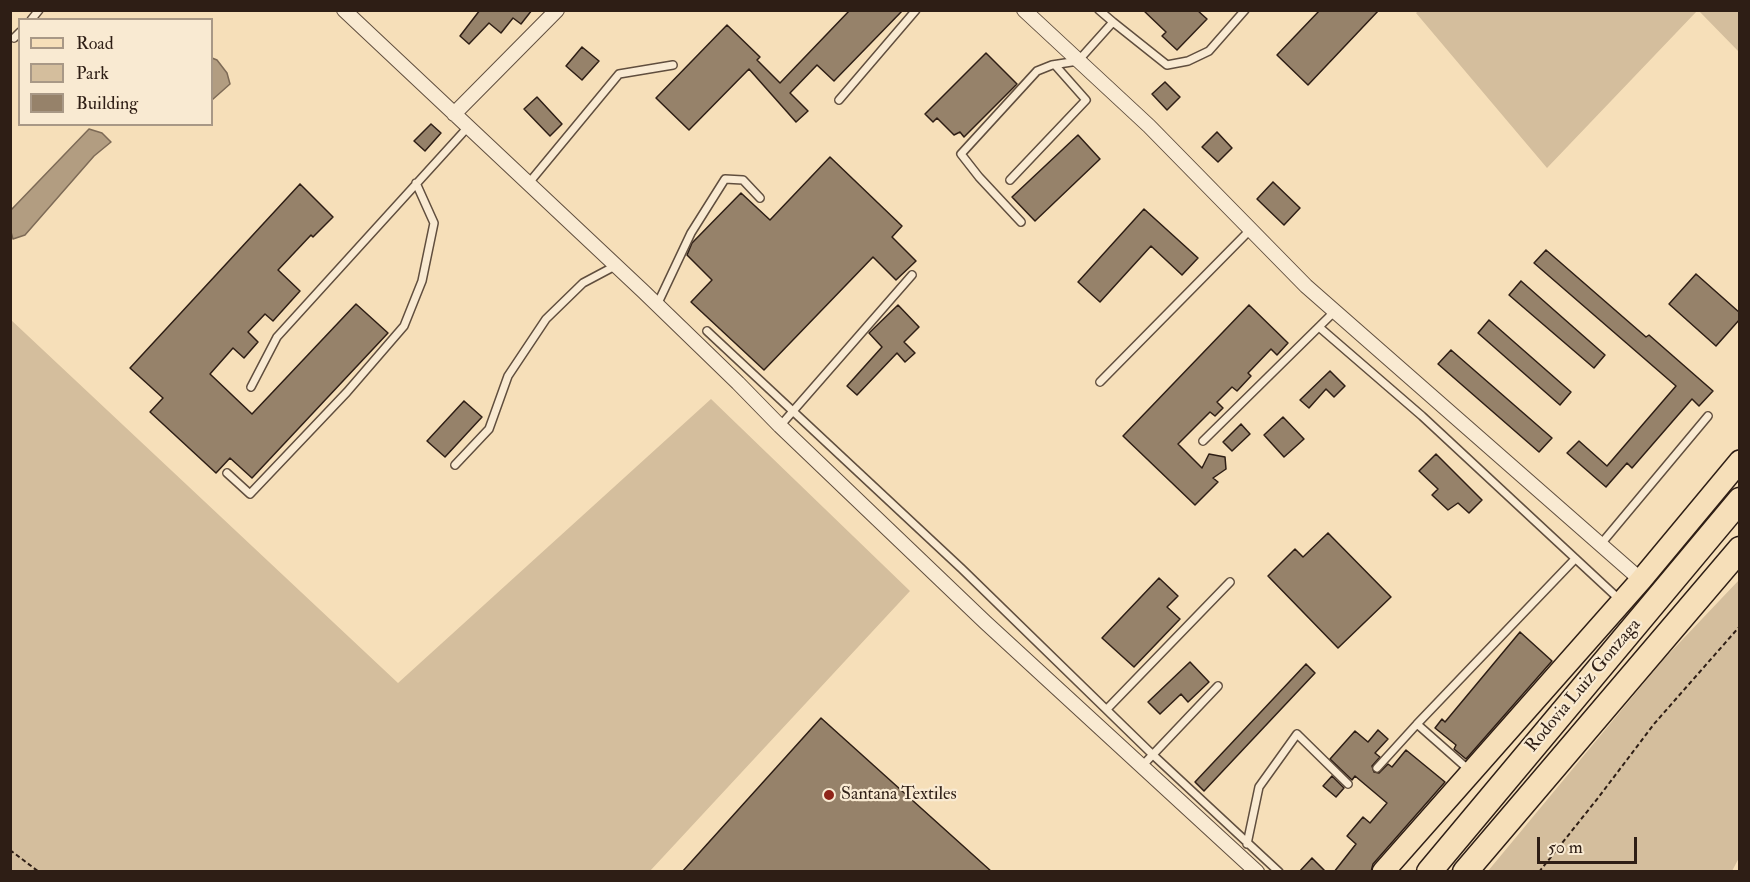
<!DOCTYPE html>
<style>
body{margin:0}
#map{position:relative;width:1750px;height:882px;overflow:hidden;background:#f6dfb9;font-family:"IM FELL Double Pica",serif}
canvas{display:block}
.frame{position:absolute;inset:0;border:12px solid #2e1e15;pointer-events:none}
.legend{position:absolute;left:18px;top:18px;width:195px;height:108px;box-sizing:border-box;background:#f9ead2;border:2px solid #a89886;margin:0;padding:8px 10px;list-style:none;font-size:18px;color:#2e1e15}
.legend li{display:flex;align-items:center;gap:12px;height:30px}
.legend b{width:30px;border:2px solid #a89886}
.scale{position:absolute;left:1537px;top:837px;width:100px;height:27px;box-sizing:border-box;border:3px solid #2e1e15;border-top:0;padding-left:8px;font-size:18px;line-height:21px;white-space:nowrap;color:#2e1e15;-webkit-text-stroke:4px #f9ead2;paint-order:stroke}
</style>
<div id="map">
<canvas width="1750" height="882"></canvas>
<div class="frame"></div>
<ul class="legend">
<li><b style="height:8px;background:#f6dfb9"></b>Road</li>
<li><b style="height:16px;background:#d4be9d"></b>Park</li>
<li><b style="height:16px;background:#96826a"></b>Building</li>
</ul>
<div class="scale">50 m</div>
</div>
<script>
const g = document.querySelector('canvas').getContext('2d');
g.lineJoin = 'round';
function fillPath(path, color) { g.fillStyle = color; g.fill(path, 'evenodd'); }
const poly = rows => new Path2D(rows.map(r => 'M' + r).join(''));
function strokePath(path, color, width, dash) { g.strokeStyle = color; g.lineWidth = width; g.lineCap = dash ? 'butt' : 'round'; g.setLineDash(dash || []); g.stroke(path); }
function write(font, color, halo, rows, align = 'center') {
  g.font = font + ' "IM FELL Double Pica",serif'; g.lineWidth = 4.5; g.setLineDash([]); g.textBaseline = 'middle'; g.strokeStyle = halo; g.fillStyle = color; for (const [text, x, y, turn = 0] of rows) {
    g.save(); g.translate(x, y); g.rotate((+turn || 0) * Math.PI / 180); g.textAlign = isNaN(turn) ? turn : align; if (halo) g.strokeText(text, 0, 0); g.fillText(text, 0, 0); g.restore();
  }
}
fillPath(poly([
 [1419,10,1697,10,1697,11,1547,168,1416,13],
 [1699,11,1739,11,1739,52],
 [10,319,398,683,711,399,910,591,650,871,11,871],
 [1739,580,1740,856,1732,871,1488,871,1663,660]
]), '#d4be9d');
const water = poly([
 [212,58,217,60,227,73,230,84,212,100,212,58],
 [89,129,102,133,111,142,94,156,25,235,13,239,11,232,11,210,89,129]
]);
fillPath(water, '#b29d81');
strokePath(water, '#7d6a56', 1.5);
const building = poly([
 [480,10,532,10,521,24,513,18,501,33,489,23,469,44,460,36,480,10],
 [850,10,903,10,834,81,817,65,790,93,808,111,796,122,749,69,689,130,656,98,727,25,760,57,757,60,780,83,850,10],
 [1143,10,1197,10,1207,19,1177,50,1162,36,1166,32,1143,10],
 [1320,10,1379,10,1308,85,1277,55,1320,10],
 [582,47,599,61,582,80,566,66,582,47],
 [986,53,1017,84,964,137,960,132,954,135,937,118,933,122,925,114,986,53],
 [1165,82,1180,97,1167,110,1152,94,1165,82],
 [537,97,562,124,550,136,524,109,537,97],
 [431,124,441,133,425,151,414,141,431,124],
 [1217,132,1232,148,1218,162,1202,147,1217,132],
 [1078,135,1100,159,1035,221,1012,197,1078,135],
 [830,157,902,226,892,237,916,261,896,280,873,257,764,370,691,302,712,280,687,255,692,243,741,193,770,220,830,157],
 [1273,182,1300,208,1284,225,1257,199,1273,182],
 [300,184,333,217,313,237,311,235,278,270,300,291,273,321,265,314,248,332,258,342,244,358,233,348,210,374,252,414,356,304,388,333,252,478,230,458,216,473,150,412,163,398,130,368,300,184],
 [1144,209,1198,258,1182,275,1151,246,1100,302,1078,282,1144,209],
 [1546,250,1646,337,1649,335,1713,391,1699,406,1692,399,1632,468,1627,463,1606,487,1567,453,1579,441,1607,466,1676,386,1534,263,1546,250],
 [1696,274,1740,313,1740,319,1716,346,1669,304,1696,274],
 [1521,281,1605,355,1594,368,1509,295,1521,281],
 [898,305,919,327,904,342,915,353,905,362,897,353,857,395,847,386,882,347,869,333,898,305],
 [1249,305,1288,343,1277,355,1271,349,1248,373,1251,376,1237,391,1232,387,1217,402,1223,408,1215,416,1210,412,1178,444,1202,468,1209,454,1225,457,1226,469,1213,478,1218,482,1195,505,1123,436,1249,305],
 [1489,320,1571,392,1560,405,1478,333,1489,320],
 [1451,350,1552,438,1539,452,1438,364,1451,350],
 [1330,371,1345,386,1334,397,1326,389,1309,408,1300,400,1330,371],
 [464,401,482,417,445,457,427,441,464,401],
 [1283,417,1304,439,1284,457,1264,435,1283,417],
 [1241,424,1250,434,1232,451,1223,442,1241,424],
 [1436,454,1482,500,1469,513,1458,503,1448,510,1432,495,1438,489,1419,471,1436,454],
 [1328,533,1391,597,1338,648,1268,576,1295,549,1303,557,1328,533],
 [1159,578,1178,596,1167,607,1180,619,1134,667,1102,638,1159,578],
 [1520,632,1552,661,1466,759,1454,749,1456,745,1435,728,1442,719,1445,722,1520,632],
 [1190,662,1209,682,1188,702,1181,694,1160,714,1148,702,1190,662],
 [1306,664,1315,673,1204,791,1195,782,1306,664],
 [821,718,992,872,682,872,821,718],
 [1378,730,1388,739,1375,753,1380,757,1372,766,1374,772,1379,773,1388,764,1392,767,1406,750,1445,782,1373,864,1371,872,1334,872,1356,844,1347,836,1363,817,1370,823,1387,803,1355,776,1352,780,1330,759,1355,731,1368,742,1378,730],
 [1332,776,1344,788,1336,797,1323,786,1332,776],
 [1312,858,1326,872,1299,872,1312,858]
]);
fillPath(building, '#96826a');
strokePath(building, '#2e1e15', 1.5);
const lane = poly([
 [31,20,39,10],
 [1113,22,1167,65,1188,61,1209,51,1245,10],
 [14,38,20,32],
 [839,100,916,10],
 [1010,180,1086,100,1055,65],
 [528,184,619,74,673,65],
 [1021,222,979,177,961,154,1037,71,1052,65,1078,61,1113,22,1099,10],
 [657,305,691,233,725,179,743,180,760,198],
 [1319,327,1422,416,1620,600],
 [707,331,962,569,1152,754,1279,872],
 [1100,382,1250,230],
 [251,387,277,337,468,127],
 [780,426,912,275],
 [1203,441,1335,311],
 [455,465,489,429,508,376,546,319,583,283,615,266],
 [227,473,250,494,347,392,404,326,422,281,434,223,416,183],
 [1601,544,1708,416],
 [1107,709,1230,582],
 [1417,724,1575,559],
 [1143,765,1218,686],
 [1377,768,1417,724,1469,770],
 [1247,844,1259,787,1297,734,1348,784]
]);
const street = poly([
 [344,10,644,292,738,383,780,426,985,622,1257,872],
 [1024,10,1149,126,1306,286,1641,580],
 [454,114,557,10]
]);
const primary = poly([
 [1383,872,1641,580,1740,461]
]);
const highway = poly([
 [1429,872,1740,500],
 [1465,872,1740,549]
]);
strokePath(lane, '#604e3e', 10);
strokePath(street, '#604e3e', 16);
strokePath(primary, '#2e1e15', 24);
strokePath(highway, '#2e1e15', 27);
strokePath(poly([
 [10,850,39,872],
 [1539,872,1598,798,1654,724,1740,626]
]), '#2e1e15', 2, [4.5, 3]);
strokePath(lane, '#f9ead2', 7);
strokePath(street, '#f9ead2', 14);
strokePath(primary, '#f6dfb9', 21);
strokePath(highway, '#f6dfb9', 24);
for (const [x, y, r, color] of [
 [829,795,6,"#8f2418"]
]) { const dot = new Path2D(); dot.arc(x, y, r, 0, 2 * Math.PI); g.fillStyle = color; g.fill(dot); strokePath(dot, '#f9ead2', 2); }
write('18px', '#2e1e15', '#f9ead2', [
 ["Rodovia Luiz Gonzaga",1584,686,-50]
]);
write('18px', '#2e1e15', '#f9ead2', [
 ["Santana Textiles",841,795]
], 'left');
</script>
